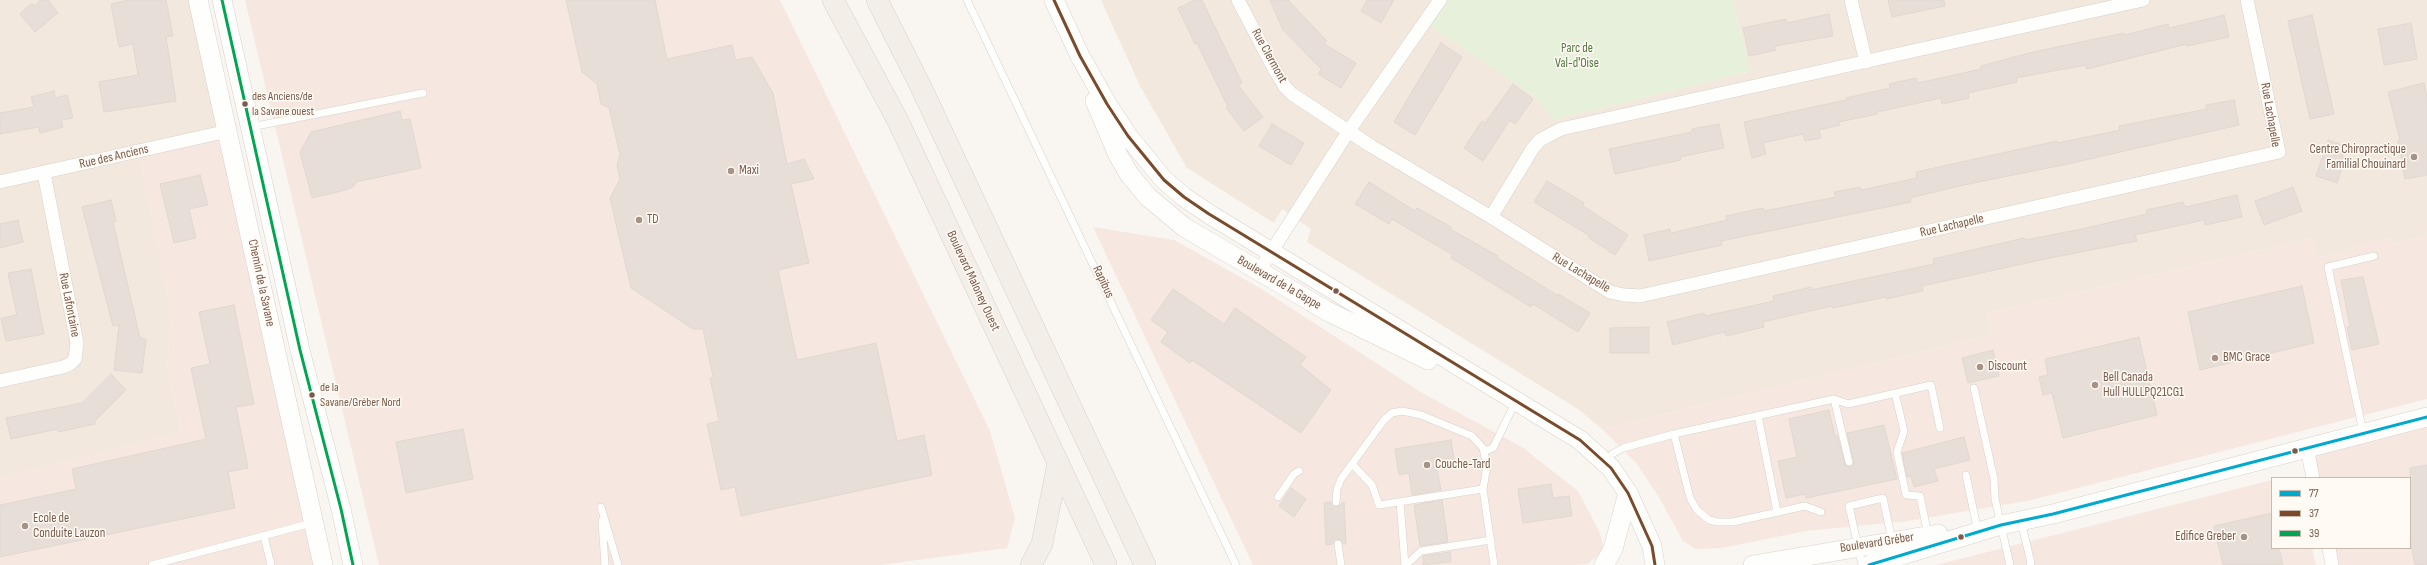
<!DOCTYPE html>
<meta charset="utf-8">
<style>
body{margin:0}
#map{position:relative;width:2427px;height:565px;overflow:hidden;background:#f9f5f0;font-family:"Sofia Sans Condensed",sans-serif}
canvas{display:block}
.legend{position:absolute;left:2271px;top:477px;width:140px;height:72px;box-sizing:border-box;background:#fffaf3;border:1px solid #cabbb1;margin:0;padding:5px 7px;list-style:none;font-size:12px;color:#7a5c4d}
.legend li{display:flex;align-items:center;gap:8px;height:20px}
.legend b{width:20px;border:1px solid #cabbb1}
</style>
<div id="map">
<canvas width="2427" height="565"></canvas>
<ul class="legend">
<li><b style="height:5px;background:#00a9ce"></b>77</li>
<li><b style="height:5px;background:#7a4b2a"></b>37</li>
<li><b style="height:5px;background:#00a651"></b>39</li>
</ul>
</div>
<script>
const g = document.querySelector('canvas').getContext('2d');
g.lineJoin = 'round';
function fillPath(path, color) { g.fillStyle = color; g.fill(path, 'evenodd'); }
const poly = rows => new Path2D(rows.map(r => 'M' + r).join(''));
function strokePath(path, color, width, dash) { g.strokeStyle = color; g.lineWidth = width; g.lineCap = dash ? 'butt' : 'round'; g.setLineDash(dash || []); g.stroke(path); }
function write(font, color, halo, rows, align = 'center') {
  g.font = font + ' "Sofia Sans Condensed",sans-serif'; g.lineWidth = 3; g.setLineDash([]); g.textBaseline = 'middle'; g.strokeStyle = halo; g.fillStyle = color; for (const [text, x, y, turn = 0] of rows) {
    g.save(); g.translate(x, y); g.rotate((+turn || 0) * Math.PI / 180); g.textAlign = isNaN(turn) ? turn : align; if (halo) g.strokeText(text, 0, 0); g.fillText(text, 0, 0); g.restore();
  }
}
fillPath(poly([
 [0,0,198,0,228,131,162,271,171,317,167,368,181,432,0,477],
 [1101,0,1447,0,1431,26,1536,98,1554,120,1751,71,1733,0,2427,0,2427,235,2392,244,2390,238,2318,258,2312,238,1987,313,1990,335,1602,429,1578,409,1307,242,1311,229,1282,209,1274,223,1187,168,1140,86]
]), '#f2e8de');
fillPath(poly([
 [245,0,780,0,990,431,1015,518,1007,548,881,565,379,565],
 [228,131,323,565,0,565,0,477,181,431,167,368,171,317,137,152],
 [1093,227,1174,240,1260,288,1424,394,1522,447,1578,491,1600,533,1604,550,1588,564,1576,565,1253,565],
 [2427,235,2427,399,2027,501,1908,521,1806,531,1722,548,1696,549,1683,541,1660,499,1637,464,1602,429,1990,335,1987,313,2312,238,2318,258,2390,238,2392,244],
 [2427,417,2427,565,2332,565,2329,548,2410,548,2410,478,2313,478,2307,448],
 [2272,480,2272,548,2312,548,2316,565,1936,565]
]), '#f6e8e1');
fillPath(poly([
 [1447,0,1733,0,1751,71,1554,120,1536,98,1430,26]
]), '#e7f0db');
const building = poly([
 [41,0,48,0,58,13,35,32,20,14,32,3,34,6,41,0],
 [129,0,166,0,173,36,166,37,176,101,104,112,99,82,138,75,133,44,119,47,111,4,129,0],
 [566,0,655,0,667,59,732,45,736,60,752,57,773,93,787,164,804,159,814,179,791,184,809,263,778,270,797,360,876,343,897,441,924,435,932,475,741,516,735,487,721,490,707,424,719,421,710,378,713,377,703,329,693,329,631,288,610,198,620,179,617,165,620,155,609,108,601,104,597,84,582,72,566,0],
 [1195,0,1202,0,1242,83,1238,85,1263,117,1244,131,1226,108,1228,107,1197,43,1195,44,1178,8,1195,0],
 [1270,0,1288,0,1327,41,1324,44,1356,63,1341,88,1318,74,1321,69,1283,30,1270,0],
 [1367,0,1394,0,1381,23,1361,11,1367,0],
 [1888,0,1944,0,1945,6,1892,17,1888,0],
 [1829,14,1833,36,1775,46,1776,50,1749,56,1743,28,1786,19,1787,23,1829,14],
 [2224,15,2229,37,2187,46,2187,44,2087,69,2086,65,2016,78,2017,82,1968,93,1969,98,1942,104,1941,98,1877,112,1877,114,1839,122,1840,125,1819,130,1821,138,1805,141,1803,134,1763,143,1766,154,1752,158,1744,122,1846,100,1846,98,1890,88,1889,84,1916,78,1918,83,1981,69,1981,66,2033,52,2124,33,2125,35,2168,24,2169,28,2224,15],
 [2312,15,2334,114,2310,119,2288,21,2312,15],
 [2411,23,2417,59,2384,65,2378,29,2411,23],
 [1441,43,1462,57,1415,135,1394,122,1441,43],
 [2424,83,2427,97,2427,175,2405,179,2398,140,2400,140,2388,92,2424,83],
 [1513,84,1533,99,1515,124,1510,120,1483,161,1464,148,1482,121,1485,123,1513,84],
 [54,91,55,98,67,95,73,118,61,120,63,127,40,133,39,127,0,134,0,113,34,107,31,97,54,91],
 [2234,100,2239,125,2063,165,1959,186,1910,198,1911,202,1721,241,1722,245,1649,261,1644,235,1670,229,1671,233,1727,220,1726,216,1763,208,1764,211,1836,197,1834,192,1860,187,1861,190,1917,178,1916,172,2057,141,2058,143,2120,130,2119,126,2207,109,2206,105,2234,100],
 [400,111,402,120,410,119,421,168,356,182,353,187,342,191,312,198,300,152,311,132,400,111],
 [1272,124,1304,143,1291,165,1259,146,1272,124],
 [1719,124,1724,148,1680,157,1681,160,1615,174,1609,149,1692,132,1692,129,1719,124],
 [2328,140,2340,144,2344,161,2337,183,2316,176,2328,140],
 [200,175,208,205,189,209,196,238,174,243,160,184,200,175],
 [1547,181,1584,203,1583,206,1628,235,1615,255,1589,238,1590,236,1534,202,1547,181],
 [1369,182,1415,211,1417,208,1451,227,1450,229,1498,256,1497,258,1557,295,1558,294,1590,313,1578,332,1533,304,1531,307,1451,258,1453,255,1392,219,1389,224,1355,204,1369,182],
 [2293,187,2302,211,2264,225,2255,201,2293,187],
 [2237,195,2242,217,2205,225,2204,220,2135,235,2137,241,2045,259,1922,286,1923,291,1886,299,1886,297,1833,308,1832,306,1763,322,1764,327,1726,336,1725,332,1673,345,1667,322,1704,313,1705,316,1774,301,1773,296,1811,287,1811,290,1934,264,1933,259,2024,238,2025,240,2077,230,2147,214,2146,210,2165,206,2183,202,2185,207,2237,195],
 [111,200,116,221,113,222,140,338,146,339,142,373,114,370,119,325,113,326,82,207,111,200],
 [18,220,23,242,0,248,0,224,18,220],
 [31,269,44,334,6,341,1,318,17,315,8,273,31,269],
 [2363,277,2379,344,2352,350,2347,327,2350,327,2341,280,2363,277],
 [2302,286,2314,343,2200,370,2188,312,2302,286],
 [1173,289,1224,324,1235,308,1306,357,1300,365,1331,390,1301,433,1192,360,1190,363,1161,342,1168,332,1151,320,1173,289],
 [234,305,254,404,236,407,248,468,228,472,235,508,0,557,0,505,76,489,72,469,206,439,191,368,210,364,199,312,234,305],
 [1649,327,1649,353,1610,353,1610,328,1649,327],
 [2139,337,2157,415,2063,438,2052,393,2043,395,2039,377,2048,375,2045,359,2139,337],
 [1993,350,1999,376,1968,383,1962,358,1993,350],
 [111,374,126,390,95,421,95,424,58,432,58,429,11,439,6,418,82,403,111,374],
 [1829,410,1835,436,1837,435,1846,466,1851,467,1854,463,1847,433,1884,425,1897,479,1806,498,1805,494,1786,498,1778,461,1797,457,1789,419,1829,410],
 [463,429,473,479,406,493,396,442,463,429],
 [1964,437,1970,460,1934,469,1938,481,1914,487,1911,476,1907,477,1902,453,1964,437],
 [1451,440,1455,466,1437,469,1441,490,1412,495,1409,473,1399,475,1395,449,1451,440],
 [2427,465,2427,565,2415,565,2410,541,2410,468,2427,465],
 [1551,484,1553,498,1569,496,1572,516,1523,523,1518,489,1551,484],
 [1291,488,1306,499,1294,517,1279,506,1291,488],
 [1442,500,1448,542,1420,546,1414,505,1442,500],
 [1331,502,1336,507,1344,502,1346,544,1343,544,1338,539,1333,544,1326,545,1324,503,1331,502],
 [2272,513,2272,548,2279,548,2283,565,2223,565,2214,526,2272,513],
 [1450,552,1451,562,1423,565,1423,556,1450,552]
]);
fillPath(building, '#e6ded7');
strokePath(building, '#e2d8d2', 1);
const lane = poly([
 [967,0,1236,565],
 [251,127,423,93],
 [1974,388,1994,479,1995,499,2010,565],
 [1895,393,1904,431,1897,452,1906,495,1920,496,1928,535],
 [1834,399,1848,404,1931,385,1940,428],
 [1758,416,1777,512],
 [2363,432,2328,267,2374,256],
 [1485,451,1493,448,1516,401],
 [1605,462,1612,454,1623,448,1674,434],
 [1352,464,1372,485,1379,505,1483,489],
 [1966,475,1978,532],
 [1278,497,1294,474,1299,471],
 [1336,502,1337,489,1341,479,1384,420,1392,413,1402,411,1421,415,1472,436,1483,448,1487,466,1483,489,1494,565],
 [1400,502,1405,565],
 [601,507,618,565],
 [1821,512,1805,506,1733,522,1718,522,1709,520,1697,510,1690,498,1674,434,1834,399,1849,462],
 [602,521,605,565],
 [2021,521,2031,563,2030,565],
 [264,536,271,565],
 [1338,544,1341,565],
 [152,565,312,523],
 [1406,565,1421,551,1491,540],
 [1862,565,1849,506,1883,498,1892,541]
]);
const street = poly([
 [1238,0,1272,65,1285,87,1292,94,1371,146,1491,217,1610,292,1624,295,1640,296,2279,152,2247,0],
 [1851,0,1866,62],
 [0,182,228,131],
 [1491,217,1533,148,1540,140,1561,129,2143,0],
 [1259,271,1348,132,1440,0],
 [0,381,63,367,70,364,75,359,77,343,44,173],
 [2307,448,2313,478],
 [2329,548,2332,565]
]);
const secondary = poly([
 [198,0,323,565],
 [222,0,300,350,341,509,353,565],
 [1054,0,1080,56,1107,104,1128,136,1164,180,1184,197,1209,214,1580,440,1611,468,1628,493,1652,546,1655,565],
 [1095,101,1118,155,1129,174,1148,197,1184,227,1327,311,1428,360],
 [1604,565,1613,549,1628,493],
 [1753,565,1938,534],
 [1869,565,2001,525,2053,514,2427,417]
]);
const primary = poly([
 [833,0,898,121,1106,565],
 [877,0,920,85,1145,565],
 [1031,565,1042,544,1058,463]
]);
strokePath(lane, '#d7d1cb', 8);
strokePath(street, '#d7d1cb', 14);
strokePath(secondary, '#d9d2cb', 20);
strokePath(primary, '#dad1cc', 22);
strokePath(lane, '#fefefd', 7);
strokePath(street, '#fefefd', 13);
strokePath(secondary, '#fefefd', 19);
strokePath(primary, '#f3eee8', 21);
strokePath(poly([
 [1869,565,2001,525,2053,514,2427,417]
]), '#00a9ce', 3);
strokePath(poly([
 [1054,0,1080,56,1107,104,1128,136,1164,180,1184,197,1209,214,1580,440,1611,468,1628,493,1652,546,1655,565]
]), '#7a4b2a', 3);
strokePath(poly([
 [222,0,300,350,341,509,353,565]
]), '#00a651', 3);
for (const [x, y, r, color] of [
 [245,104,3.5,"#7a5c4d"],
 [2414,157,4,"#a69286"],
 [731,171,4,"#a69286"],
 [639,220,4,"#a69286"],
 [1336,291,3.5,"#7a5c4d"],
 [2215,358,4,"#a69286"],
 [1980,367,4,"#a69286"],
 [2095,385,4,"#a69286"],
 [312,395,3.5,"#7a5c4d"],
 [2295,451,3.5,"#7a5c4d"],
 [1427,465,4,"#a69286"],
 [25,526,4,"#a69286"],
 [1961,537,3.5,"#7a5c4d"],
 [2244,537,4,"#a69286"]
]) { const dot = new Path2D(); dot.arc(x, y, r, 0, 2 * Math.PI); g.fillStyle = color; g.fill(dot); strokePath(dot, '#fffaf3', 1.5); }
write('12px', '#7a5c4d', '#fffaf3', [
 ["des Anciens/de",252,97],
 ["la Savane ouest",252,112],
 ["de la",320,388],
 ["Savane/Gréber Nord",320,403]
], 'left');
write('13px', '#537a41', '#fffaf3', [
 ["Parc de",1577,49],
 ["Val-d'Oise",1577,64]
]);
write('13px', '#7a5c4d', '#fffaf3', [
 ["Rue Clermont",1269,56,61],
 ["Rue Lachapelle",2270,115,80],
 ["Rue des Anciens",114,157,-13],
 ["Rue Lachapelle",1952,226,-13],
 ["Rue Lachapelle",1581,273,31],
 ["Boulevard Maloney Ouest",973,281,65],
 ["Rapibus",1103,282,65],
 ["Chemin de la Savane",261,283,78],
 ["Boulevard de la Gappe",1279,283,30],
 ["Rue Lafontaine",69,305,79],
 ["Boulevard Gréber",1877,543,-9]
]);
write('13px', '#7a5c4d', '#fffaf3', [
 ["Centre Chiropractique",2406,150,"right"],
 ["Familial Chouinard",2406,165,"right"],
 ["Maxi",739,171],
 ["TD",647,220],
 ["BMC Grace",2223,358],
 ["Discount",1988,367],
 ["Bell Canada",2103,378],
 ["Hull HULLPQ21CG1",2103,393],
 ["Couche-Tard",1435,465],
 ["Ecole de",33,519],
 ["Conduite Lauzon",33,534],
 ["Edifice Greber",2236,537,"right"]
], 'left');
</script>
